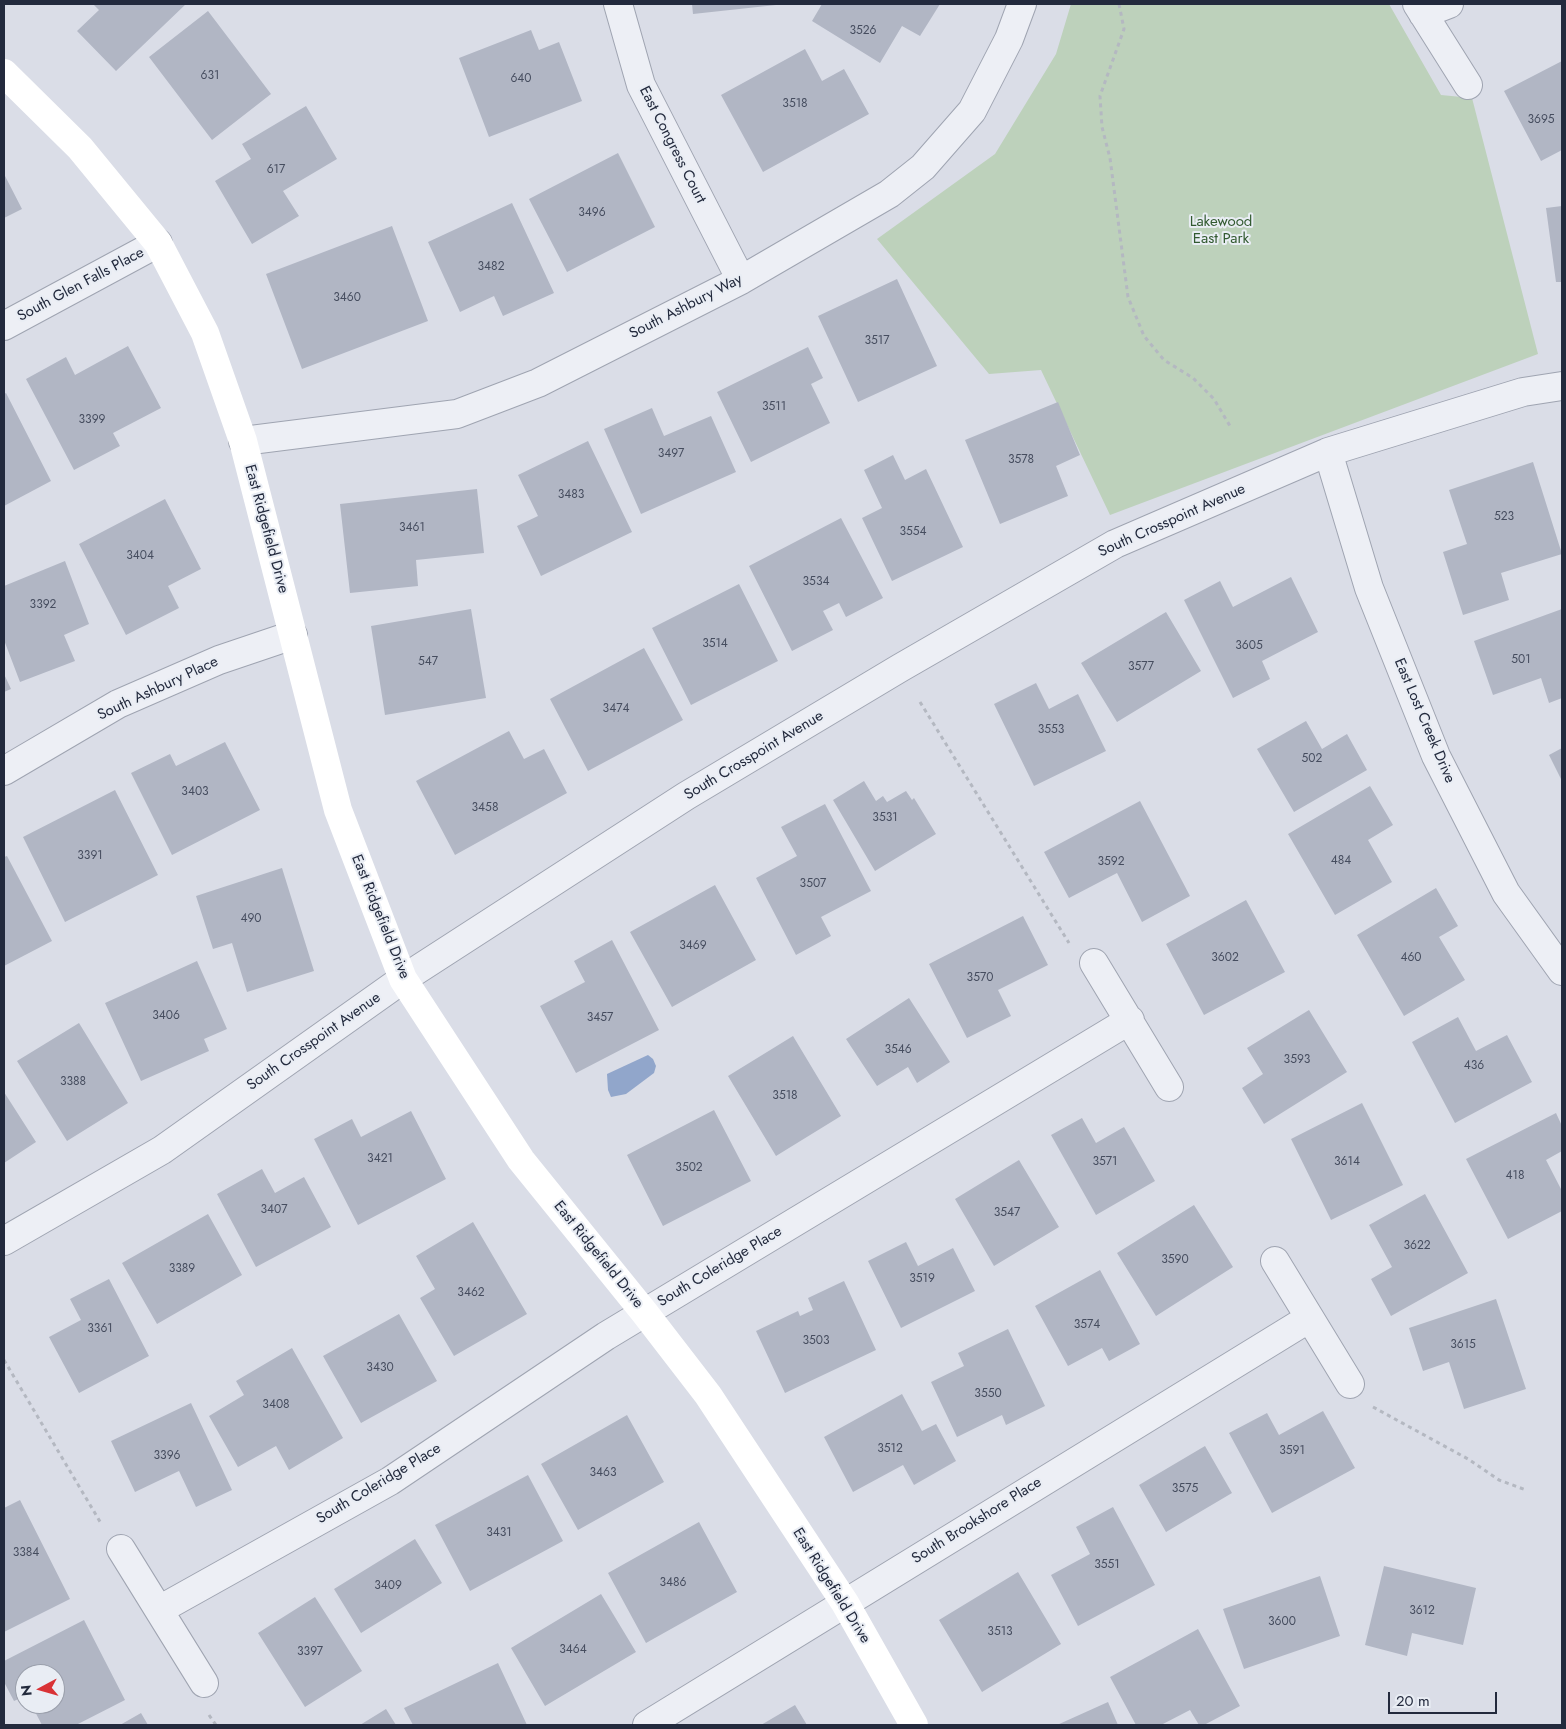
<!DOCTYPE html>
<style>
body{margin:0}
#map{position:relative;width:1566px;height:1729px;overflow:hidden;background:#dadde7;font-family:Jost,sans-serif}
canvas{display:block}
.frame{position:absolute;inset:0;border:5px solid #232a3d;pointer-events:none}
.north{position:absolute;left:15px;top:1664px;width:50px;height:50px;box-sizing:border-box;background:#e9edf4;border:1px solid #9a9fab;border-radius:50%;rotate:264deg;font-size:14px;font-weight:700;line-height:20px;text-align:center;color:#232a3d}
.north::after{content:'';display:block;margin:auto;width:18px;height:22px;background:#d93236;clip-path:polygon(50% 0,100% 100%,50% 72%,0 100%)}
.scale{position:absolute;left:1388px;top:1692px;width:109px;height:22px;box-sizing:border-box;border:2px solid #232a3d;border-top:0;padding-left:6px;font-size:15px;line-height:18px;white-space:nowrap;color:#232a3d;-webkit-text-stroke:4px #e9edf4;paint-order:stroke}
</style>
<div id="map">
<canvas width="1566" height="1729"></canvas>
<div class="frame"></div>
<div class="north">N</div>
<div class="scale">20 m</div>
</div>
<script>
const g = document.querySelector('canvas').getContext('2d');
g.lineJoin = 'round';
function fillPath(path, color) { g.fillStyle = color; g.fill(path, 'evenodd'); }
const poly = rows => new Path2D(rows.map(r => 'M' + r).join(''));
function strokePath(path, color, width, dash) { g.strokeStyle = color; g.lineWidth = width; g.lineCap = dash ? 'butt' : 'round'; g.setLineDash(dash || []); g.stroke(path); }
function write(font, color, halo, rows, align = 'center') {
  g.font = font + ' Jost,sans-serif'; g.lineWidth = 4; g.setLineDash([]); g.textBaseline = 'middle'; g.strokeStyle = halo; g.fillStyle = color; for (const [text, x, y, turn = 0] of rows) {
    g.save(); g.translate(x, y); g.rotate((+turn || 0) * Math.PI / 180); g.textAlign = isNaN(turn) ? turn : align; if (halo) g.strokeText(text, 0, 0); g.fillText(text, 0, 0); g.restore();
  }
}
fillPath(poly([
 [1071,4,1389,4,1441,95,1472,98,1538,354,1110,515,1041,370,989,374,877,239,995,154,1056,54]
]), '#bdd1bb');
fillPath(poly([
 [648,1055,653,1059,656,1066,654,1073,626,1094,611,1097,608,1090,607,1074]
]), '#91a6cb');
fillPath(poly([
 [93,4,186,4,116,71,77,31,99,10],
 [692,4,776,4,776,5,693,14],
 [822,4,940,4,920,36,902,26,880,63,812,21],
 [208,11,271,94,212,140,149,57],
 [531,30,539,50,559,42,582,101,489,137,459,58],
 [805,49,822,81,844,69,869,114,763,172,721,95],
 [1562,61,1562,150,1541,161,1504,91],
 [306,106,337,159,283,191,299,216,252,244,215,181,251,159,242,144],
 [618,153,655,227,567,272,529,199],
 [4,174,22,209,4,218],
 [512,203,554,293,503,316,494,296,460,312,428,242],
 [1562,206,1562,282,1556,282,1546,208],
 [392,226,428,321,302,369,266,274],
 [897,279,937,366,858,402,818,316],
 [128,346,161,408,113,433,120,446,74,470,26,379,66,357,75,375],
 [808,347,823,378,811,384,830,423,751,462,717,392],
 [6,393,51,481,4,506,4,394],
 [1058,402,1080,455,1056,466,1068,496,1000,524,965,440],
 [652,408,664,436,711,416,736,472,641,514,604,429],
 [588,441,632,532,541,576,517,526,538,516,518,475],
 [893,455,905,480,926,469,963,547,892,581,862,518,882,508,864,470],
 [1533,462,1562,554,1501,573,1509,600,1463,615,1443,552,1467,544,1449,490],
 [477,489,484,553,416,560,418,586,350,593,340,504],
 [165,499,201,569,168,586,179,608,126,635,79,544],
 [841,518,883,598,846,617,839,603,823,611,833,630,792,651,749,566],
 [65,561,89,624,64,635,75,661,20,682,4,640,4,586],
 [1291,577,1318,632,1262,661,1270,679,1233,698,1184,600,1220,581,1233,607],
 [739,584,778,661,691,705,652,628],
 [471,609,486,698,385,715,371,626],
 [1562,609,1562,698,1549,703,1541,678,1493,695,1474,641],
 [1166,612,1201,671,1117,722,1081,663],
 [644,648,683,720,588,771,550,699],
 [4,674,11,689,4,692],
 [1036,683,1049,709,1078,694,1106,751,1034,786,994,704],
 [1306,721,1322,749,1347,734,1367,770,1294,812,1257,749],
 [509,731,524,759,544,749,567,793,455,855,416,781],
 [225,742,260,810,172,855,131,773,170,754,176,766],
 [1562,748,1562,781,1549,755],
 [864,781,876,801,883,796,887,802,906,791,912,800,914,798,936,834,875,871,833,800],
 [1370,786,1393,825,1368,840,1392,882,1335,915,1288,834],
 [115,790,158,875,65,922,23,837],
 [1140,801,1190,896,1142,922,1117,873,1069,898,1044,852],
 [825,804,871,891,821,917,831,936,796,955,756,878,797,856,781,827],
 [7,856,52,941,4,966,4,857],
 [282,868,314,971,247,992,232,943,213,949,196,896],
 [715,885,756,960,672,1007,630,932],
 [1436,888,1458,926,1439,937,1465,980,1404,1016,1357,935],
 [1246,900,1285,972,1204,1015,1166,944],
 [1023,916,1048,965,998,990,1011,1016,967,1038,929,964],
 [612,940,659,1030,576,1073,540,1006,585,982,574,961],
 [197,961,227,1029,204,1039,209,1051,141,1081,105,1003],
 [909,998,950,1062,917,1083,908,1067,877,1086,846,1039],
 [1309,1010,1347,1072,1264,1124,1242,1088,1263,1074,1247,1048],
 [1458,1017,1476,1051,1507,1035,1532,1082,1455,1123,1412,1042],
 [79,1023,128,1103,67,1141,17,1061],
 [793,1036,841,1116,776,1156,728,1076],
 [4,1092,36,1142,4,1163],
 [1362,1103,1403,1185,1331,1220,1291,1139],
 [714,1110,751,1181,663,1226,627,1155],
 [411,1111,446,1179,358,1225,314,1139,352,1119,361,1137],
 [1556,1113,1562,1126,1562,1151,1546,1160,1562,1191,1562,1211,1508,1239,1466,1159],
 [1082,1118,1096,1143,1124,1127,1155,1181,1096,1215,1051,1135],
 [1019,1160,1059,1227,994,1266,955,1199],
 [262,1169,275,1193,304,1177,331,1227,256,1267,217,1194],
 [1425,1194,1468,1273,1391,1316,1371,1279,1392,1267,1369,1225],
 [1194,1205,1233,1267,1156,1316,1117,1253],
 [208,1214,242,1275,157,1324,122,1263],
 [473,1222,527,1314,454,1356,420,1298,435,1289,416,1256],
 [906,1242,918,1266,953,1248,975,1291,901,1328,868,1261],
 [1100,1270,1140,1344,1109,1361,1102,1348,1068,1366,1035,1306],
 [109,1279,149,1356,79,1393,49,1337,81,1320,70,1299],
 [844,1281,876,1350,785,1393,756,1331,798,1311,800,1316,813,1310,808,1298],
 [1496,1299,1526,1389,1464,1409,1449,1362,1423,1371,1409,1328],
 [399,1314,437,1381,361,1423,323,1356],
 [1008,1329,1045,1406,1006,1425,1002,1415,957,1437,931,1382,964,1366,958,1353],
 [292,1348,343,1438,289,1470,276,1446,238,1467,209,1416,244,1395,236,1381],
 [902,1394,922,1431,936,1424,956,1461,914,1485,903,1465,853,1492,824,1437],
 [191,1403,232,1490,196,1507,179,1471,135,1492,111,1441],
 [1323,1411,1355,1468,1272,1513,1229,1433,1267,1413,1279,1435],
 [627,1415,664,1482,578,1530,541,1464],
 [1205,1446,1232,1493,1166,1532,1139,1485],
 [528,1475,563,1541,470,1591,435,1525],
 [20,1500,70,1599,4,1632,4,1508],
 [1113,1507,1155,1585,1078,1626,1051,1575,1090,1554,1076,1527],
 [699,1522,737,1592,646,1643,608,1573],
 [415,1539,442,1583,361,1633,334,1589],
 [1384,1566,1476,1588,1463,1645,1412,1633,1407,1656,1365,1645],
 [1018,1572,1061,1644,982,1692,939,1620],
 [1320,1576,1340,1636,1244,1669,1223,1609],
 [601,1594,636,1652,545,1706,511,1648],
 [315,1597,362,1671,305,1707,258,1633],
 [84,1620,125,1700,76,1725,42,1725,31,1704,55,1704,55,1674,25,1674,25,1696,14,1701,4,1682,4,1661],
 [1198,1629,1240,1706,1204,1725,1199,1725,1190,1710,1161,1725,1136,1725,1110,1677],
 [498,1663,527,1725,413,1725,404,1708],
 [1108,1702,1118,1725,1057,1725],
 [795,1705,807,1725,761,1725],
 [386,1709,396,1725,360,1725],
 [141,1713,148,1725,120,1725]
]), '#b1b6c4');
const street = poly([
 [618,4,641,85,741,280],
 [1417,4,1468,85],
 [1423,14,1449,4],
 [4,326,158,243],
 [243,441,457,414,538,383,741,280,889,194,923,167,972,111,1009,39,1022,4],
 [1328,452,1369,588,1436,756,1506,893,1562,971],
 [4,771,118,704,219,660,293,635],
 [1094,963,1169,1087],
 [4,1241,162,1150,403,979,686,796,900,668,1115,544,1328,452,1523,392,1562,386],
 [1275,1261,1350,1384],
 [121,1549,204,1683],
 [159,1610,390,1481,606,1336,1130,1020],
 [647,1725,1308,1319]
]);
strokePath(street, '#9fa4b1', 30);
strokePath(poly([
 [1119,4,1124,29,1100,96,1102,127,1110,158,1128,297,1144,336,1164,360,1193,378,1214,399,1230,426],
 [920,702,1069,943],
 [4,1360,102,1525],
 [1373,1407,1468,1459,1499,1480,1526,1490],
 [209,1715,216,1725]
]), '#b4b8c1', 3, [4, 4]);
strokePath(street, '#edeff5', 28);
strokePath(poly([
 [4,73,80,148,158,243,205,333,243,441,338,810,403,979,521,1160,644,1312,708,1395,845,1603,914,1725]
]), '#fff', 28);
write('12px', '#464d5f', null, [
 ["3526",863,31],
 ["631",210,76],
 ["640",521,79],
 ["3518",795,104],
 ["3695",1541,120],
 ["617",276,170],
 ["3496",592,213],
 ["3482",491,267],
 ["3460",347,298],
 ["3517",877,341],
 ["3511",774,407],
 ["3399",92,420],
 ["3497",671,454],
 ["3578",1021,460],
 ["3483",571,495],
 ["523",1504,517],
 ["3461",412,528],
 ["3554",913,532],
 ["3404",140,556],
 ["3534",816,582],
 ["3392",43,605],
 ["3514",715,644],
 ["3605",1249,646],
 ["501",1521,660],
 ["547",428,662],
 ["3577",1141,667],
 ["3474",616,709],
 ["3553",1051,730],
 ["502",1312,759],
 ["3403",195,792],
 ["3458",485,808],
 ["3531",885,818],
 ["3391",90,856],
 ["484",1341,861],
 ["3592",1111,862],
 ["3507",813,884],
 ["490",251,919],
 ["3469",693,946],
 ["3602",1225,958],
 ["460",1411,958],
 ["3570",980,978],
 ["3406",166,1016],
 ["3457",600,1018],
 ["3546",898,1050],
 ["3593",1297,1060],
 ["436",1474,1066],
 ["3388",73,1082],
 ["3518",785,1096],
 ["3421",380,1159],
 ["3571",1105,1162],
 ["3614",1347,1162],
 ["3502",689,1168],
 ["418",1515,1176],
 ["3407",274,1210],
 ["3547",1007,1213],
 ["3622",1417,1246],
 ["3590",1175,1260],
 ["3389",182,1269],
 ["3519",922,1279],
 ["3462",471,1293],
 ["3574",1087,1325],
 ["3361",100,1329],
 ["3503",816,1341],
 ["3615",1463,1345],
 ["3430",380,1368],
 ["3550",988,1394],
 ["3408",276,1405],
 ["3512",890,1449],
 ["3591",1292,1451],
 ["3396",167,1456],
 ["3463",603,1473],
 ["3575",1185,1489],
 ["3431",499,1533],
 ["3384",26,1553],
 ["3551",1107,1565],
 ["3486",673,1583],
 ["3409",388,1586],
 ["3612",1422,1611],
 ["3600",1282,1622],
 ["3513",1000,1632],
 ["3464",573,1650],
 ["3397",310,1652]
]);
write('15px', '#232a3d', '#e9edf4', [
 ["East Congress Court",672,145,63],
 ["South Glen Falls Place",81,285,-28],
 ["South Ashbury Way",686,307,-27],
 ["South Crosspoint Avenue",1172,521,-24],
 ["East Ridgefield Drive",266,529,75],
 ["South Ashbury Place",158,689,-25],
 ["East Lost Creek Drive",1424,721,67],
 ["South Crosspoint Avenue",754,756,-31],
 ["East Ridgefield Drive",380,917,68],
 ["South Crosspoint Avenue",314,1042,-35],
 ["East Ridgefield Drive",598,1255,51],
 ["South Coleridge Place",720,1267,-31],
 ["South Coleridge Place",379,1484,-31],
 ["South Brookshore Place",977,1521,-32],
 ["East Ridgefield Drive",831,1586,58]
]);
write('15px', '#325a30', '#e9edf4', [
 ["Lakewood",1221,222],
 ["East Park",1221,239]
]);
</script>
